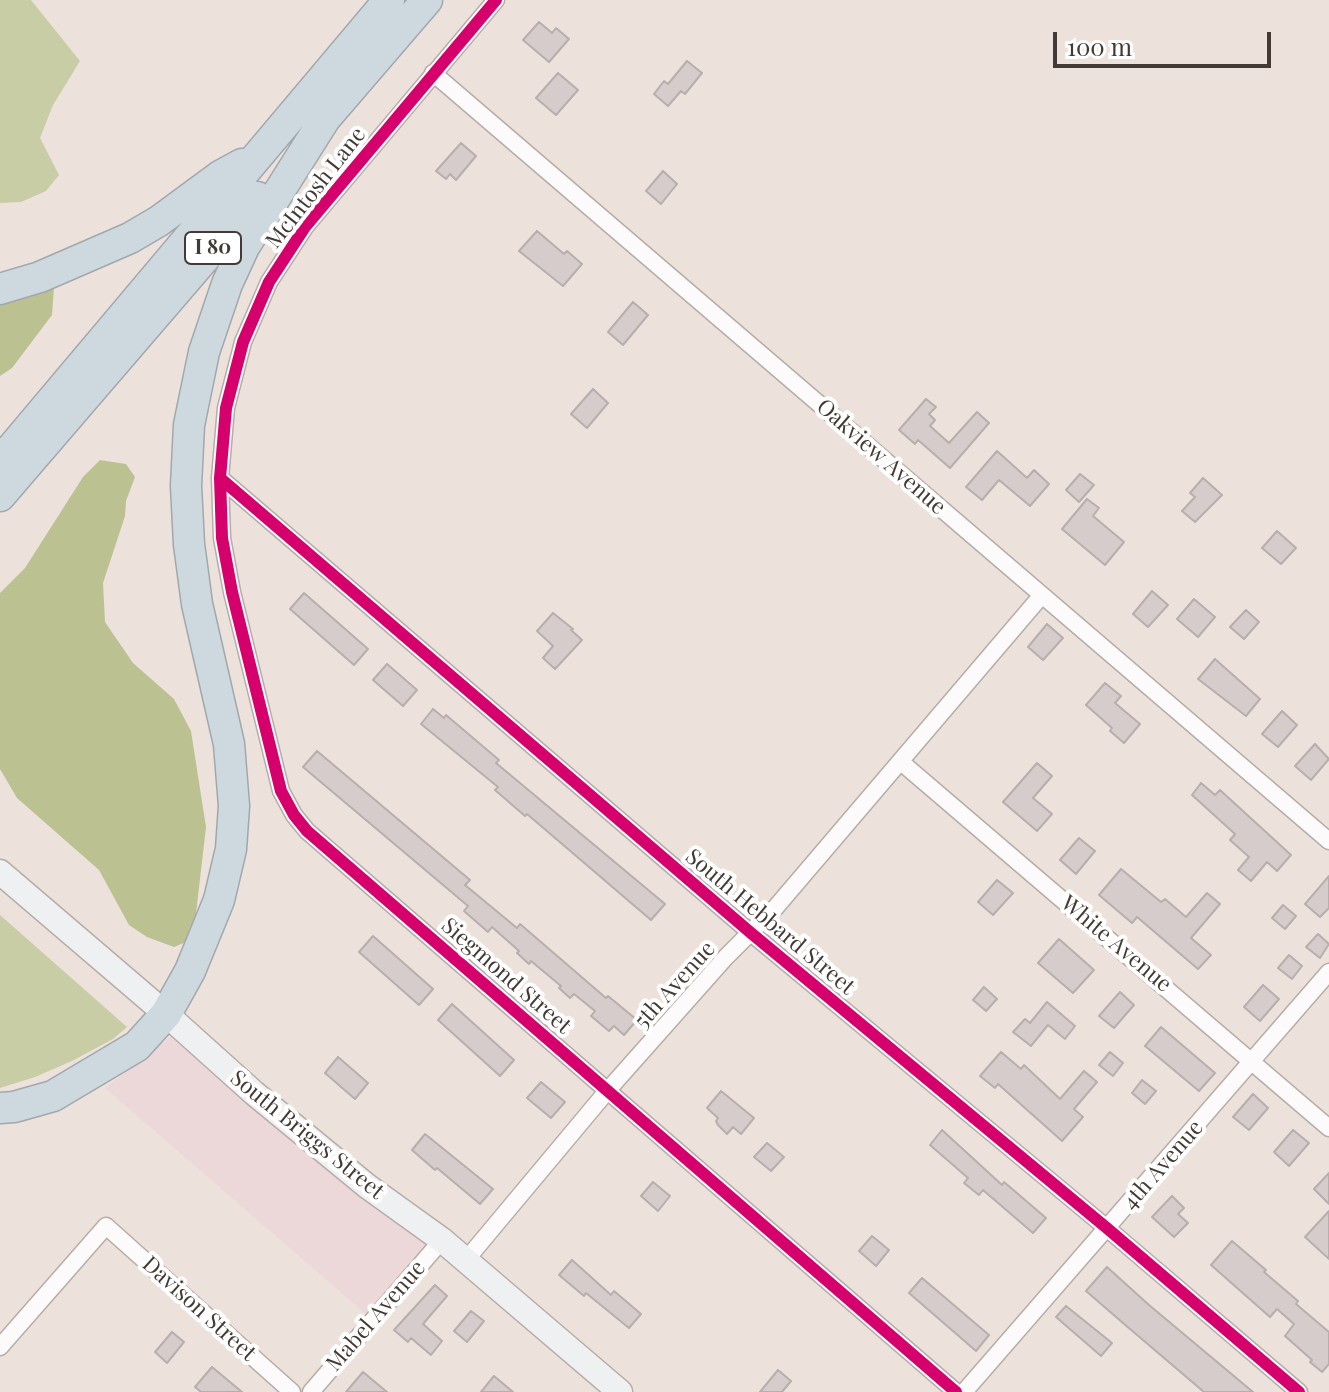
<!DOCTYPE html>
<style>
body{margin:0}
#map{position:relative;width:1329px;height:1392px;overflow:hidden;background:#ede1db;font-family:"Playfair Display",serif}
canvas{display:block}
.scale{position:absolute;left:1053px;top:32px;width:218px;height:36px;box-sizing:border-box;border:4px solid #433a35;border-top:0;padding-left:10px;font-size:24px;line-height:28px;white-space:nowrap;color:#433a35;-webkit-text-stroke:6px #fff;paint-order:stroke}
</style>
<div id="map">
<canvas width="1329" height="1392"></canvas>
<div class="scale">100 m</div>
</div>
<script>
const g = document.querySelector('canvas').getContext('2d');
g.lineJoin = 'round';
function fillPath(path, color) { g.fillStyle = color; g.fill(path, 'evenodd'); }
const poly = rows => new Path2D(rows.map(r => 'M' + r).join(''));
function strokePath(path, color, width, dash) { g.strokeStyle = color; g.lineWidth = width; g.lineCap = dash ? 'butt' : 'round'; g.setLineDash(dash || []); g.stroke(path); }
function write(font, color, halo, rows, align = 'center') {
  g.font = font + ' "Playfair Display",serif'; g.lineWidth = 8; g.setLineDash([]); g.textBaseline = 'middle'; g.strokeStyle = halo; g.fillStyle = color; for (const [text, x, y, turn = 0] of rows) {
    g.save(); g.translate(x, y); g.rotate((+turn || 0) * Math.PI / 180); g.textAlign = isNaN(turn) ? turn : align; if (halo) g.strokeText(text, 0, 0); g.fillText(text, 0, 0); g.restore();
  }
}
fillPath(poly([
 [185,1025,445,1235,375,1322,105,1088]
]), '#ecd8d9');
fillPath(poly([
 [0,0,31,0,80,61,53,105,40,138,59,175,46,191,21,202,0,203],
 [0,915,127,1027,113,1039,72,1061,35,1077,0,1088]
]), '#c8cda5');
fillPath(poly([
 [0,285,54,287,52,315,12,368,0,376],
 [100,460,126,464,135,477,126,501,125,516,103,583,105,622,133,663,174,699,191,731,206,827,193,939,174,947,147,937,129,925,99,870,17,798,0,769,0,593,25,568,83,477]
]), '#bcc192');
const building = poly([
 [539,22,552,33,556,28,569,39,549,62,523,40,539,22],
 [687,61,702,73,685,94,681,91,668,106,654,94,664,81,668,84,687,61],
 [558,73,578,90,556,115,536,98,558,73],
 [461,143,476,156,456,180,450,174,446,179,436,171,461,143],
 [663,171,677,184,661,204,646,191,663,171],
 [537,231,564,254,567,251,582,264,563,286,519,251,537,231],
 [633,302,648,315,623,345,608,332,633,302],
 [593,389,608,403,587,428,571,414,593,389],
 [926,399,936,407,929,414,935,420,930,426,949,443,977,412,989,423,950,468,918,440,915,444,899,430,926,399],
 [997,451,1027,478,1034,470,1049,484,1030,506,999,480,982,500,966,487,997,451],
 [1080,474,1094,485,1079,502,1066,490,1080,474],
 [1203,478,1222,495,1195,522,1182,511,1195,497,1190,493,1203,478],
 [1087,499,1099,508,1093,516,1124,542,1105,565,1062,529,1087,499],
 [1277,531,1296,548,1281,564,1262,548,1277,531],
 [1152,591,1168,605,1148,627,1133,614,1152,591],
 [304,593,368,649,354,665,290,609,304,593],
 [1194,599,1215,617,1198,637,1177,619,1194,599],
 [1246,610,1259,622,1244,639,1230,627,1246,610],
 [553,613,573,629,571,630,582,640,555,669,543,658,553,646,537,631,553,613],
 [1047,624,1063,638,1043,660,1028,647,1047,624],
 [1215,659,1260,699,1246,716,1198,679,1215,659],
 [387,664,417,690,403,706,373,680,387,664],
 [1105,683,1121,696,1115,703,1140,724,1124,743,1110,731,1112,728,1086,705,1105,683],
 [433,709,444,718,446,715,499,760,496,763,665,904,651,920,527,814,525,816,495,790,498,787,421,724,433,709],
 [1282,711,1297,725,1278,747,1262,734,1282,711],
 [1315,744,1329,759,1311,780,1295,766,1315,744],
 [317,751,470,880,465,885,517,928,520,924,606,998,608,996,637,1020,624,1035,614,1026,609,1031,591,1016,595,1011,574,994,570,998,559,988,561,986,531,961,529,964,517,953,519,951,492,927,488,932,464,911,468,906,303,767,317,751],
 [1037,763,1052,776,1033,798,1052,814,1037,831,1003,802,1037,763],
 [1201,783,1215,795,1220,790,1291,855,1277,871,1267,862,1251,881,1238,870,1249,857,1230,840,1235,834,1192,795,1201,783],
 [1079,838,1095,851,1076,874,1060,860,1079,838],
 [1121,869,1161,902,1165,899,1186,917,1207,893,1220,904,1191,938,1211,955,1198,969,1137,917,1132,923,1099,895,1121,869],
 [1329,876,1329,908,1320,917,1305,904,1329,876],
 [997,880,1013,893,993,915,978,902,997,880],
 [1283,905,1296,916,1285,929,1272,918,1283,905],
 [1318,934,1329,944,1320,958,1306,947,1318,934],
 [373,936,433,989,419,1005,359,952,373,936],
 [1059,939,1094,970,1073,993,1038,963,1059,939],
 [1289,955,1302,966,1292,979,1278,968,1289,955],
 [1263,985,1279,999,1260,1021,1244,1007,1263,985],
 [984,987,997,999,986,1011,973,1000,984,987],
 [1120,992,1134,1005,1114,1028,1099,1016,1120,992],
 [1047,1002,1075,1026,1065,1039,1048,1025,1031,1046,1013,1032,1025,1019,1030,1023,1047,1002],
 [452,1004,514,1060,500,1076,438,1020,452,1004],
 [1161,1027,1215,1073,1199,1091,1145,1046,1161,1027],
 [1001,1052,1021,1069,1024,1065,1060,1099,1084,1071,1097,1082,1074,1109,1083,1117,1062,1141,998,1084,995,1088,980,1076,1001,1052],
 [1110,1052,1123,1063,1113,1076,1099,1065,1110,1052],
 [338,1057,368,1083,355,1099,325,1073,338,1057],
 [1142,1080,1156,1091,1145,1104,1132,1093,1142,1080],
 [541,1082,565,1102,551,1118,527,1098,541,1082],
 [721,1091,754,1118,741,1134,733,1127,727,1134,718,1125,716,1121,718,1118,707,1108,721,1091],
 [1253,1094,1268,1108,1249,1130,1233,1117,1253,1094],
 [942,1130,1002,1185,1004,1182,1046,1218,1033,1233,983,1190,979,1195,964,1183,968,1178,930,1145,942,1130],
 [1293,1130,1309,1143,1289,1166,1274,1152,1293,1130],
 [425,1134,493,1189,480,1204,437,1168,435,1170,412,1150,425,1134],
 [767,1143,784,1157,771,1171,754,1157,767,1143],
 [1329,1173,1329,1204,1314,1189,1329,1173],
 [653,1182,670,1196,658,1211,641,1196,653,1182],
 [1172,1196,1184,1208,1178,1214,1188,1223,1174,1237,1152,1217,1172,1196],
 [1329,1211,1329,1259,1305,1237,1329,1211],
 [872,1236,889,1250,876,1266,859,1251,872,1236],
 [1232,1241,1266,1270,1264,1272,1298,1301,1296,1304,1329,1332,1329,1364,1322,1372,1310,1362,1312,1360,1285,1336,1294,1324,1277,1309,1270,1317,1211,1265,1232,1241],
 [572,1260,611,1295,614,1291,641,1314,629,1328,586,1293,584,1296,559,1275,572,1260],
 [1107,1267,1149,1305,1253,1392,1204,1392,1123,1323,1086,1291,1107,1267],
 [922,1278,989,1335,976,1351,909,1293,922,1278],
 [435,1285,447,1296,423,1324,442,1341,431,1355,411,1338,408,1342,394,1330,435,1285],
 [1066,1306,1112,1343,1101,1356,1056,1317,1066,1306],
 [471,1311,484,1321,467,1342,454,1331,471,1311],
 [172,1332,184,1342,167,1363,155,1352,172,1332],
 [212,1367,242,1392,201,1392,195,1387,212,1367],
 [778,1370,791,1381,782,1392,760,1392,778,1370],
 [363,1372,387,1392,346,1392,363,1372],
 [494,1376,513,1392,481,1392,494,1376]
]);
fillPath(building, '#d5cccb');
strokePath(building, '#b7aead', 2);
const street = poly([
 [496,0,305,227,269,282,243,342,226,408,220,478,222,538,232,592,281,791,294,815,307,831,956,1392],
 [433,73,1329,841],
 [220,478,751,933,1108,1229,1299,1392],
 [901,762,1329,1128],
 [466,1260,608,1090,726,957,776,907,1042,595],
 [0,1347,106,1226,292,1392],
 [311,1392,442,1240],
 [964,1392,1329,972]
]);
const secondary = poly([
 [0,872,166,1014,254,1093,367,1186,442,1240,620,1392]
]);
const highway = poly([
 [317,128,427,0],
 [0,289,40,277,130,238,159,221,220,176,242,164],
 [0,462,389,0],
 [0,496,257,197],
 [0,1108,14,1107,53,1096,137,1046,166,1014,190,971,219,900,231,849,234,806,229,744,197,604,189,544,186,486,189,425,204,352,227,284,244,247,328,114]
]);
strokePath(street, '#b6ada8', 19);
strokePath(secondary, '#b6ada8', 27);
strokePath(highway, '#a1a8ad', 33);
strokePath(street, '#fcfafa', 16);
strokePath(secondary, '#eff0f2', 24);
strokePath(highway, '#ced9df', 30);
strokePath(poly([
 [496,0,305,227,269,282,243,342,226,408,220,478,222,538,232,592,281,791,294,815,307,831,956,1392],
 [220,478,751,933,1108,1229,1299,1392]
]), '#d6006c', 12);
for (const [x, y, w] of [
 [213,248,56]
]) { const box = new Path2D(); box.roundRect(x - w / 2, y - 16, w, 32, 6); g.fillStyle = '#fff'; g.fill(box); strokePath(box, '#433a35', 2); }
write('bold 20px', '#433a35', null, [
 ["I 80",213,248]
]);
write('22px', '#433a35', '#fff', [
 ["McIntosh Lane",316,188,-52],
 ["Oakview Avenue",881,457,41],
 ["South Hebbard Street",770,922,40],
 ["White Avenue",1116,944,40],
 ["Siegmond Street",506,976,41],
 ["5th Avenue",675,985,-48],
 ["South Briggs Street",307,1135,39],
 ["4th Avenue",1163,1165,-49],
 ["Davison Street",199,1309,42],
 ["Mabel Avenue",376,1316,-49]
]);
</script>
